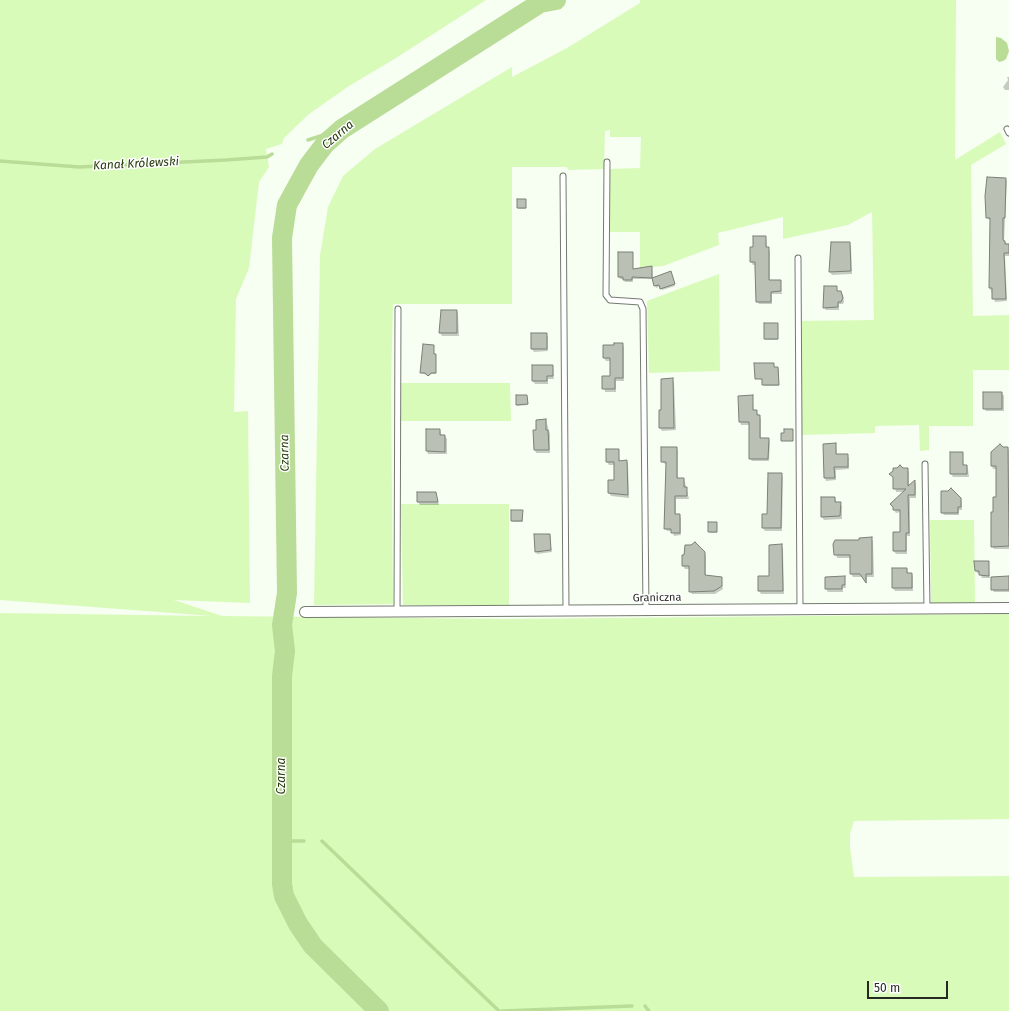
<!DOCTYPE html>
<meta charset="utf-8">
<style>
body{margin:0}
#map{position:relative;width:1009px;height:1011px;overflow:hidden;background:#f7fef2;font-family:"Fira Sans",sans-serif}
canvas{display:block}
.scale{position:absolute;left:867px;top:981px;width:81px;height:18px;box-sizing:border-box;border:2px solid #262824;border-top:0;padding-left:5px;font-size:12px;line-height:14px;white-space:nowrap;color:#262824;-webkit-text-stroke:3px #fff;paint-order:stroke}
</style>
<div id="map">
<canvas width="1009" height="1011"></canvas>
<div class="scale">50 m</div>
</div>
<script>
const g = document.querySelector('canvas').getContext('2d');
g.lineJoin = 'round';
function fillPath(path, color) { g.fillStyle = color; g.fill(path, 'evenodd'); }
const poly = rows => new Path2D(rows.map(r => 'M' + r).join(''));
function strokePath(path, color, width, dash) { g.strokeStyle = color; g.lineWidth = width; g.lineCap = dash ? 'butt' : 'round'; g.setLineDash(dash || []); g.stroke(path); }
function write(font, color, halo, rows, align = 'center') {
  g.font = font + ' "Fira Sans",sans-serif'; g.lineWidth = 3; g.setLineDash([]); g.textBaseline = 'middle'; g.strokeStyle = halo; g.fillStyle = color; for (const [text, x, y, turn = 0] of rows) {
    g.save(); g.translate(x, y); g.rotate((+turn || 0) * Math.PI / 180); g.textAlign = isNaN(turn) ? turn : align; if (halo) g.strokeText(text, 0, 0); g.fillText(text, 0, 0); g.restore();
  }
}
fillPath(poly([
 [0,0,486,0,396,58,349,86,309,114,284,138,282,144,266,149,269,167,259,182,249,268,236,299,234,412,248,411,250,603,174,600,222,616,509,619,1009,614,1009,819,854,821,850,834,850,847,854,877,1009,876,1009,1011,0,1011,0,613,212,616,0,600],
 [640,0,956,0,955,160,1000,132,1006,144,971,165,973,316,1009,315,1009,370,973,370,973,426,929,426,929,450,920,451,919,425,875,426,875,433,802,435,802,321,874,320,872,212,848,225,783,239,783,217,718,233,719,245,663,266,640,268,640,232,609,232,610,169,640,168,641,137,610,137,610,130,605,131,604,169,568,170,567,167,512,167,512,304,393,304,391,385,393,604,314,605,320,255,328,207,343,176,375,149,512,67,512,77,567,48,640,3],
 [719,274,720,371,649,373,647,301],
 [400,383,510,383,511,421,401,421],
 [401,504,509,504,509,605,403,605],
 [930,520,974,520,975,604,931,604]
]), '#d9fbba');
fillPath(poly([
 [996,37,1001,38,1007,43,1009,51,1006,59,1003,61,999,62,996,59]
]), '#b9dc97');
fillPath(poly([
 [1007,77,1009,77,1009,90,1005,90,1003,87,1008,80],
 [1005,179,1007,181,1004,241,1009,245,1009,256,1005,256,1007,301,995,302,990,288,991,221,987,218],
 [526,200,526,209,519,209,518,208],
 [766,237,767,248,770,251,770,281,780,281,782,294,772,294,772,304,759,304,757,301,756,265,753,265,751,262,754,248],
 [832,243,849,243,851,246,852,274,832,275,830,272],
 [632,253,633,270,652,268,653,278,671,274,675,286,662,290,660,286,656,288,653,279,633,279,633,282,625,282,624,279,620,279,619,277],
 [836,287,838,292,841,292,843,295,844,302,843,304,839,304,839,310,826,310,824,307],
 [457,311,458,314,459,336,442,336,440,333],
 [765,324,778,325,778,340,765,340],
 [546,334,548,337,548,351,534,352,532,349],
 [622,344,624,347,624,381,616,381,616,392,605,392,603,377,611,377,611,361,606,361,604,358,604,346],
 [433,346,436,374,432,374,429,376,421,373],
 [774,364,774,368,779,369,779,386,764,386,763,380,756,378],
 [553,366,554,379,548,379,548,384,535,384,533,381],
 [672,379,674,382,676,430,662,431,660,428,662,411],
 [1002,393,1004,396,1004,411,986,411,984,408],
 [527,396,528,405,517,406,517,404],
 [752,396,754,411,756,411,761,419,761,439,769,439,770,442,769,461,752,461,750,458,750,425,741,425,740,422],
 [546,420,550,434,550,453,536,453,535,450,534,431,537,431],
 [427,430,440,430,442,436,445,436,447,439,447,454,428,454,427,451],
 [836,444,837,455,847,455,849,458,849,469,836,470,836,480,826,481,825,478],
 [677,448,678,451,678,479,684,479,685,482,689,499,676,499,676,515,679,515,681,518,681,535,674,536,672,531,667,531,665,528,667,465,662,462],
 [1002,448,1008,448,1009,450,1009,549,994,549,992,546,994,513,997,498,997,469,993,469,992,466],
 [607,450,618,450,620,462,627,461,628,464,629,498,611,496,609,493,615,481,615,465,609,465,607,462],
 [962,453,964,466,967,466,968,469,969,477,953,477,951,474],
 [903,469,907,469,909,472,909,487,915,482,916,484,916,498,910,498,910,536,907,536,907,554,896,554,894,551,901,533,901,512,896,513,894,510,904,492,896,492,894,479,891,474],
 [781,474,783,477,782,531,765,531,763,528],
 [436,493,439,505,420,505,418,502],
 [835,498,837,503,840,503,842,506,842,519,824,520,822,517],
 [961,498,962,502,962,510,959,510,959,515,944,515,942,512],
 [523,512,523,522,513,522,512,521],
 [709,523,716,523,717,533,710,533],
 [549,535,552,552,537,554,536,551],
 [871,538,873,541,874,577,867,577,867,584,862,577,853,577,851,574,851,558,837,558,834,544],
 [781,545,783,548,784,594,761,594,759,591,770,577],
 [704,553,706,556,706,577,721,578,723,589,715,594,692,594,690,591,690,569,685,569,683,566,685,556],
 [988,562,990,578,982,578,980,573,977,573,976,570],
 [907,569,908,574,912,574,913,577,913,591,895,591,893,588],
 [844,577,846,588,843,588,843,592,828,592,826,589],
 [1009,577,1009,592,994,592,992,589]
]), '#0003');
strokePath(poly([
 [308,140,342,129],
 [0,161,79,167,226,160,267,157,272,154],
 [282,841,304,841],
 [322,841,499,1011],
 [645,1006,649,1011],
 [502,1011,632,1006]
]), '#b9dc97', 3.5);
strokePath(poly([
 [379,1011,313,946,298,924,284,896,282,884,282,676,285,651,282,625,287,593,282,238,287,205,309,165,325,144,342,129,540,3,556,0]
]), '#b9dc97', 20);
const building = poly([
 [987,177,1006,178,1005,218,1003,218,1003,240,1005,241,1005,244,1009,244,1009,253,1004,253,1006,299,992,299,992,288,989,288,990,218,986,218,985,196,987,177],
 [517,199,526,199,526,208,517,208,517,199],
 [753,236,766,236,766,247,769,247,769,280,781,280,781,291,771,292,771,302,756,302,755,268,755,262,750,262,750,247,753,247,753,236],
 [831,242,850,242,851,271,829,272,831,242],
 [618,252,633,252,633,269,652,266,652,278,671,271,675,284,660,289,659,285,654,286,652,278,632,277,632,280,623,280,623,277,618,277,618,252],
 [824,286,837,286,837,291,841,291,843,298,841,302,838,302,838,307,823,308,824,286],
 [441,310,457,310,457,333,439,333,441,310],
 [764,323,778,323,778,339,764,339,764,323],
 [531,333,547,333,547,349,531,349,531,333],
 [614,343,623,343,623,378,615,378,615,389,602,389,602,376,610,376,610,358,603,358,603,345,614,345,614,343],
 [423,344,434,345,434,354,436,354,436,373,431,373,428,376,425,373,420,373,423,344],
 [754,363,774,363,774,367,778,367,779,385,762,385,762,379,755,379,754,363],
 [532,365,553,365,553,376,547,376,547,381,532,381,532,365],
 [673,378,674,428,659,428,659,410,661,410,661,379,673,378],
 [983,392,1002,392,1002,409,983,409,983,392],
 [516,395,527,395,528,404,516,405,516,395],
 [753,395,753,410,757,410,757,415,760,415,760,438,769,438,768,459,749,459,749,422,739,422,738,396,753,395],
 [546,419,546,430,548,430,549,450,534,450,533,430,536,430,536,420,546,419],
 [426,429,440,429,440,435,445,435,445,452,426,451,426,429],
 [784,429,793,429,793,441,781,441,781,433,784,433,784,429],
 [836,443,836,454,848,454,848,467,834,467,835,478,824,478,823,444,836,443],
 [1000,444,1003,447,1008,447,1009,546,991,547,991,512,993,512,993,497,996,497,996,466,991,466,991,452,1000,444],
 [661,447,677,447,677,478,684,478,684,487,687,487,687,496,675,496,675,514,680,514,680,533,671,533,671,529,664,529,666,462,661,462,661,447],
 [606,449,619,449,619,461,627,460,628,495,608,493,608,480,614,480,614,462,606,462,606,449],
 [950,452,963,452,963,465,967,465,967,474,950,474,950,452],
 [900,465,903,468,908,468,908,486,915,480,915,495,908,495,909,533,906,533,906,551,893,551,893,532,900,532,900,510,893,510,893,507,890,504,906,489,893,489,893,477,889,474,893,471,893,468,897,468,900,465],
 [768,473,782,473,781,528,762,528,762,514,767,514,768,473],
 [951,488,961,498,961,507,958,507,958,513,941,513,941,491,948,491,951,488],
 [417,492,436,492,438,502,417,502,417,492],
 [821,497,835,497,835,502,841,502,840,516,821,517,821,497],
 [511,510,523,510,522,521,511,521,511,510],
 [708,522,717,522,717,532,708,532,708,522],
 [534,534,550,534,551,550,535,552,534,534],
 [872,537,872,574,866,574,866,583,860,574,850,574,850,555,834,555,833,544,835,540,859,540,859,538,872,537],
 [695,542,705,552,705,575,722,577,722,586,714,591,689,592,689,566,682,566,682,555,684,555,685,545,691,545,695,542],
 [782,544,783,591,758,591,758,576,769,576,769,545,782,544],
 [974,561,989,561,989,576,979,575,979,571,975,571,974,561],
 [892,568,907,568,907,573,912,573,912,588,892,588,892,568],
 [845,576,845,585,842,585,842,589,825,589,825,577,845,576],
 [1009,576,1009,590,991,590,991,577,1009,576]
]);
fillPath(building, '#bac0b4');
strokePath(building, '#7b8176', 1);
const service = poly([
 [1007,129,1009,133],
 [607,162,606,295,610,300,640,302,643,309,646,611],
 [563,176,566,611],
 [798,258,800,609],
 [925,464,927,609],
 [397,612,398,309]
]);
const minor = poly([
 [305,612,1009,608]
]);
strokePath(service, '#747a6f', 7);
strokePath(minor, '#747a6f', 12);
strokePath(service, '#fff', 5);
strokePath(minor, '#fff', 10);
write('11px', '#262824', '#fff', [
 ["Graniczna",657,598,-1]
]);
write('italic 12px', '#263b0a', '#fff', [
 ["Czarna",338,135,-40],
 ["Kanał Królewski",136,164,-3],
 ["Czarna",285,453,-91],
 ["Czarna",282,776,-90]
]);
</script>
